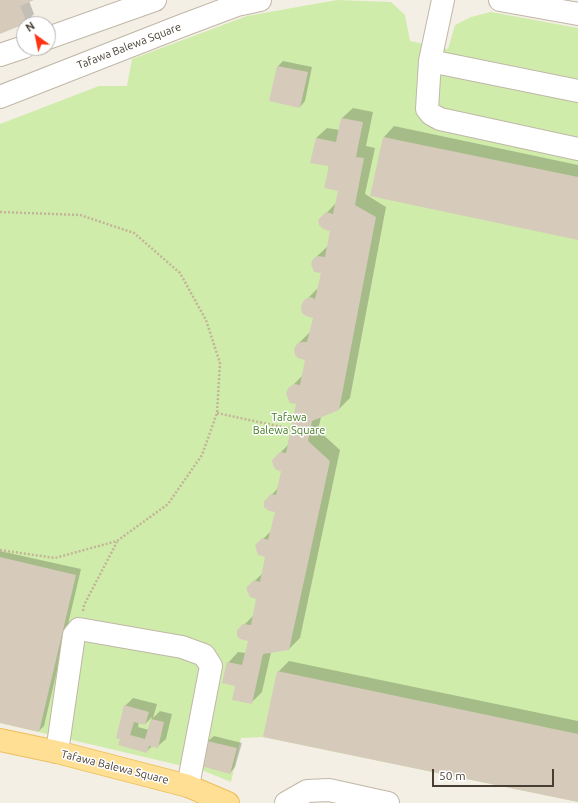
<!DOCTYPE html>
<style>
body{margin:0}
#map{position:relative;width:578px;height:803px;overflow:hidden;background:#f4efe5;font-family:Ubuntu,sans-serif}
canvas{display:block}
.north{position:absolute;left:16px;top:16px;width:40px;height:40px;box-sizing:border-box;background:#fff;border:1px solid #b5b2ae;border-radius:50%;rotate:327deg;font-size:11px;font-weight:700;line-height:16px;text-align:center;color:#473f34}
.north::after{content:'';display:block;margin:auto;width:14px;height:18px;background:#ff3211;clip-path:polygon(50% 0,100% 100%,50% 72%,0 100%)}
.scale{position:absolute;left:432px;top:769px;width:122px;height:18px;box-sizing:border-box;border:2px solid #473f34;border-top:0;padding-left:5px;font-size:12px;line-height:14px;white-space:nowrap;color:#473f34;-webkit-text-stroke:3px #fff;paint-order:stroke}
</style>
<div id="map">
<canvas width="578" height="803"></canvas>
<div class="north">N</div>
<div class="scale">50 m</div>
</div>
<script>
const g = document.querySelector('canvas').getContext('2d');
g.lineJoin = 'round';
function fillPath(path, color) { g.fillStyle = color; g.fill(path, 'evenodd'); }
const poly = rows => new Path2D(rows.map(r => 'M' + r).join(''));
function strokePath(path, color, width, dash) { g.strokeStyle = color; g.lineWidth = width; g.lineCap = dash ? 'butt' : 'round'; g.setLineDash(dash || []); g.stroke(path); }
function write(font, color, halo, rows, align = 'center') {
  g.font = font + ' Ubuntu,sans-serif'; g.lineWidth = 3; g.setLineDash([]); g.textBaseline = 'middle'; g.strokeStyle = halo; g.fillStyle = color; for (const [text, x, y, turn = 0] of rows) {
    g.save(); g.translate(x, y); g.rotate((+turn || 0) * Math.PI / 180); g.textAlign = isNaN(turn) ? turn : align; if (halo) g.strokeText(text, 0, 0); g.fillText(text, 0, 0); g.restore();
  }
}
fillPath(poly([
 [337,0,391,2,405,15,410,41,448,49,455,25,471,17,491,12,578,28,578,802,263,737,241,738,231,782,204,771,0,723,0,124,99,86,127,86,132,59,247,16]
]), '#cfecab');
fillPath(poly([
 [0,0,32,0,29,1,34,14,26,22,0,32],
 [283,61,312,67,305,101,300,107,278,66],
 [353,108,373,112,366,146,375,148,365,194,386,207,350,398,339,409,321,417,318,430,340,450,300,638,289,649,271,652,262,692,251,703,236,685,228,663,238,652,246,653,249,640,238,631,254,615,257,598,247,588,263,573,266,556,256,546,272,530,276,511,265,502,278,488,282,470,280,453,288,445,297,403,289,389,302,376,306,359,298,344,310,332,314,317,305,301,318,288,322,273,314,259,328,246,331,231,320,220,336,203,339,190,316,138,327,128,340,130,342,118],
 [394,126,578,165,578,239,384,137],
 [0,551,81,569,44,726,39,731,0,722],
 [289,661,578,721,578,801,278,672],
 [133,698,157,704,153,718,160,711,172,714,166,739,157,747,152,746,147,751,120,745,125,706],
 [152,717,149,730,138,727,139,722,145,724],
 [214,736,242,743,235,767,230,773,202,766,208,741]
]), '#0003');
fillPath(poly([
 [0,0,34,0,20,6,27,23,0,34],
 [277,66,308,72,300,108,269,101],
 [341,118,363,122,356,157,364,158,355,205,376,217,339,410,312,421,308,441,330,461,289,650,263,654,252,704,232,700,235,686,222,683,227,662,242,665,248,641,240,639,237,636,237,630,243,624,251,625,256,599,250,597,246,588,254,580,260,582,265,557,258,555,255,545,262,538,268,540,275,512,269,511,264,507,264,501,271,494,276,495,281,471,276,470,273,465,272,460,280,452,286,453,296,404,290,403,286,394,288,388,294,384,300,385,305,360,298,358,295,355,294,349,297,344,302,342,307,342,313,318,306,316,302,313,301,306,304,300,310,297,315,299,321,273,314,272,311,264,313,259,318,256,325,257,330,231,323,229,319,225,318,220,326,212,333,214,338,191,324,188,329,166,310,163,316,138,336,142],
 [383,137,578,177,578,240,370,196],
 [0,557,76,575,39,732,0,723],
 [277,671,578,734,578,802,263,737],
 [124,705,149,712,145,725,134,722,130,735,145,739,151,719,164,722,158,748,149,746,147,753,118,745,120,739,116,738],
 [207,741,237,748,230,774,201,766]
]), '#d6cbba');
const minor = poly([
 [443,0,430,61,427,109,431,114,440,119,578,149],
 [500,0,578,14],
 [48,38,155,0],
 [0,55,24,47],
 [430,61,578,91],
 [0,97,181,26,237,5,260,0],
 [57,752,74,635,79,629,182,647,204,655,211,666,188,786],
 [286,803,307,791,329,790,388,803]
]);
const major = poly([
 [0,740,57,752,188,786,228,803]
]);
strokePath(minor, '#c0b7a7', 24);
strokePath(major, '#edbf5b', 24);
strokePath(poly([
 [0,212,80,215,134,233,180,273,206,320,220,363,217,413,202,455,168,504,117,541,55,558,0,550],
 [217,413,291,429],
 [83,611,84,605,117,542]
]), '#c3b397', 2.5, [2, 2]);
strokePath(minor, '#fff', 22);
strokePath(major, '#ffdf93', 22);
write('11px', '#473f34', '#fff', [
 ["Tafawa Balewa Square",129,46,-21],
 ["Tafawa Balewa Square",115,767,14]
]);
write('11px', '#467d23', '#fff', [
 ["Tafawa",289,417],
 ["Balewa Square",289,430]
]);
</script>
